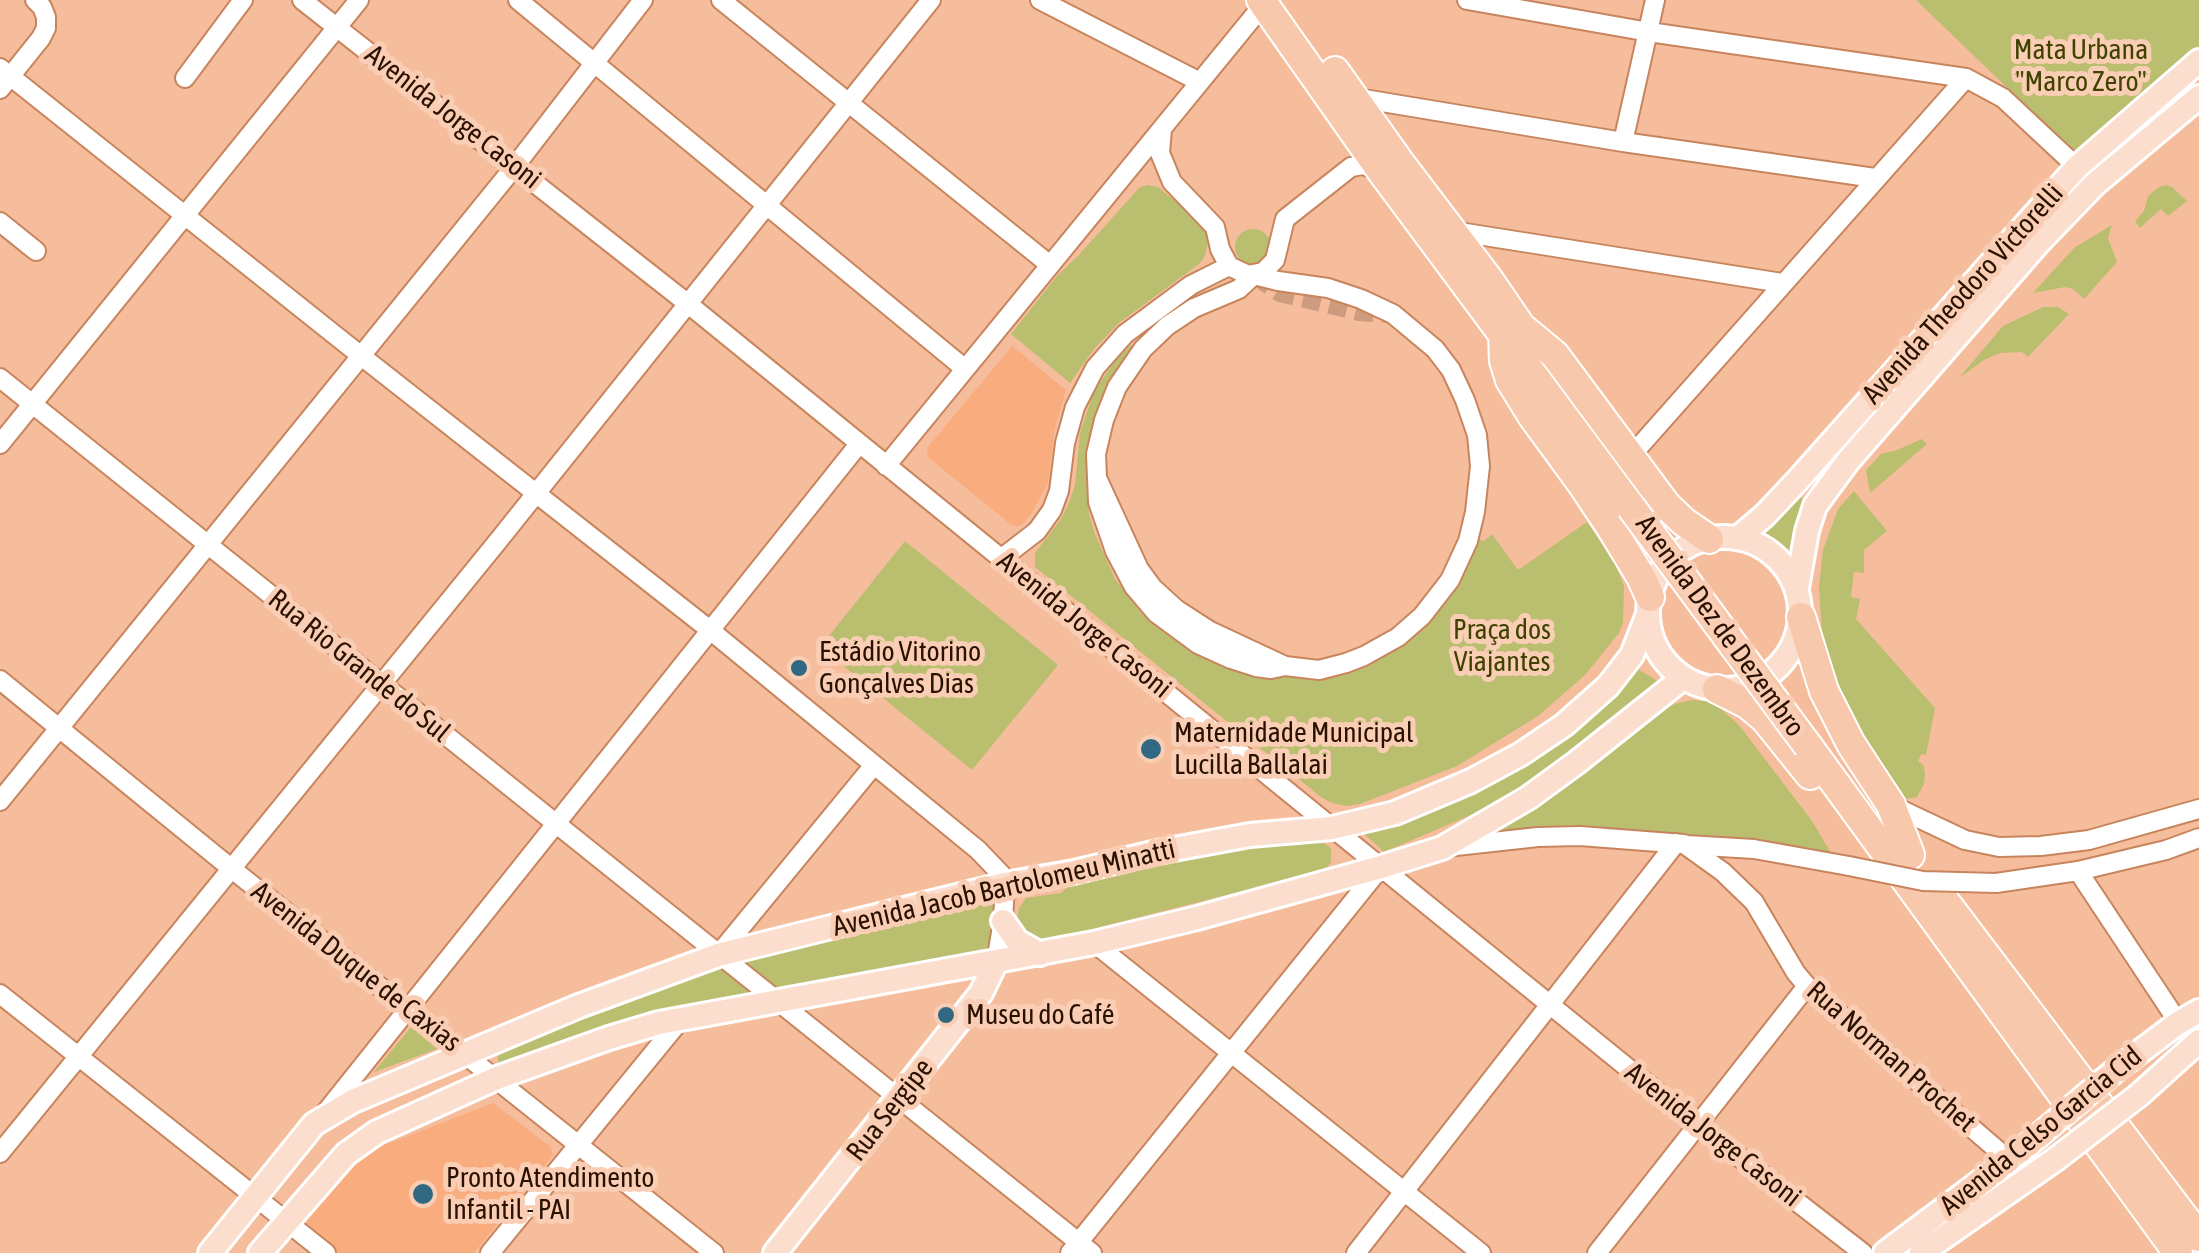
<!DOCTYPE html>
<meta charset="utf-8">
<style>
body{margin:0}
canvas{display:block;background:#f6bd9c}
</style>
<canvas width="2199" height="1253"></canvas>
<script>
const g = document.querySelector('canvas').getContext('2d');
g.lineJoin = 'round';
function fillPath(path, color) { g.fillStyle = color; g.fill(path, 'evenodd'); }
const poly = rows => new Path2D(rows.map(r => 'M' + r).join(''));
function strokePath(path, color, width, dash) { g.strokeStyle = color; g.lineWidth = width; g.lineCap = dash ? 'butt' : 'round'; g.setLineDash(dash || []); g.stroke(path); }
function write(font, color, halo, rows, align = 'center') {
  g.font = font + ' "Asap Condensed",sans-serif'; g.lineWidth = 10; g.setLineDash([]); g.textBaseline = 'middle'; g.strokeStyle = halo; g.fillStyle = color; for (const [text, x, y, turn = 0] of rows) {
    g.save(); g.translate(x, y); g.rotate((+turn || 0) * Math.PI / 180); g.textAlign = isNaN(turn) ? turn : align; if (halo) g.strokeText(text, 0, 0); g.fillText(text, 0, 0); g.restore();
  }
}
fillPath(poly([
 [1012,346,1066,390,1055,428,1048,483,1032,513,1023,524,1017,527,1010,524,929,458,927,453,927,448],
 [493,1103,551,1147,553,1155,474,1253,339,1253,306,1224,307,1216,343,1172,369,1151]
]), '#f9ac7e');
fillPath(poly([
 [1916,0,2199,0,2199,52,2079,157],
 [1148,185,1158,187,1203,224,1208,240,1205,256,1199,264,1119,323,1094,349,1070,383,1011,334,1057,276,1078,256,1140,187],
 [2166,185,2172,187,2187,201,2168,216,2161,209,2140,228,2135,221,2144,211,2148,196,2159,187],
 [2112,225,2108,238,2117,262,2084,299,2073,289,2065,287,2033,293,2074,248],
 '1235 247a18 18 0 1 1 36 0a18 18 0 1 1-36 0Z',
 [2043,307,2058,307,2069,314,2028,357,2022,352,2000,353,1984,360,1959,378,2003,326],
 [1131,345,1134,349,1097,418,1087,467,1089,514,1095,534,1115,579,1142,614,1192,650,1221,664,1302,673,1388,646,1475,538,1484,541,1492,534,1518,570,1587,522,1615,564,1624,586,1623,623,1619,633,1585,675,1538,716,1457,766,1360,804,1346,806,1332,803,1321,797,1035,567,1035,553,1061,519,1069,503,1075,485,1080,433,1094,391,1116,360],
 [1922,439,1927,444,1870,493,1866,470,1881,454,1897,450],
 [1854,491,1887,531,1864,550,1864,573,1854,572,1851,597,1860,599,1856,619,1935,708,1926,755,1921,754,1918,762,1923,764,1925,774,1924,784,1917,797,1907,799,1899,794,1875,761,1848,711,1836,682,1822,633,1819,587,1823,550,1838,509],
 [1800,495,1803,501,1799,511,1795,561,1782,546,1759,532],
 [905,541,1058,665,972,770,820,647],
 [1636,668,1659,682,1588,740,1499,803,1384,852,1360,830,1457,798],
 [1692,700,1706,701,1719,707,1739,725,1812,821,1831,853,1556,828,1493,833,1663,707],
 [1303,838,1319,840,1331,848,1331,862,1325,870,1037,943,1032,943,1016,923,1019,908,1026,898,1061,893,1073,882],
 [999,894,990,953,784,993,738,956],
 [713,967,725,970,749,988,748,998,499,1065,498,1062,498,1053,506,1046],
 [411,1027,437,1049,374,1072]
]), '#babe6f');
strokePath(poly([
 [1255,276,1280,293,1359,312,1391,314]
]), '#cd9b7d', 18, [18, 9]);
const minor = poly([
 [302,0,687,303,1698,1125,1863,1253],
 [518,0,964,368],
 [721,0,1050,265],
 [1040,0,1200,82],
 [1467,0,1649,32,1966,78,2003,98,2095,184],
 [0,68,360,355,710,630,978,850,1001,874,1005,884,1003,921,996,962],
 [185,78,243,0],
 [0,89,41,38,46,28,46,17,42,7,35,0],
 [1352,97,1623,142,1875,178],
 [1162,129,1160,153,1172,182,1215,227,1220,249,1229,266,1248,275,1263,272,1275,260,1285,219,1351,167,1363,165,1382,172],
 [1623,142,1655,0],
 [0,222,36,251],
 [1453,231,1782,283],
 [0,378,1092,1253],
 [0,444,359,0],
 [1630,457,1966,78],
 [886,466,1267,0],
 [1098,480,1139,569,1153,588,1176,609,1210,631,1285,666,1319,670,1346,663,1364,656,1398,637,1422,616,1450,580,1468,541,1475,512,1480,466,1477,435,1465,400,1451,370,1435,349,1393,314,1361,299,1328,288,1278,281,1254,275,1239,289,1194,308,1167,326,1143,349,1117,387,1104,420,1096,454,1098,502,1115,551,1134,587,1156,613,1198,644,1231,659,1256,667,1271,669,1285,666],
 [1002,558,1037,531,1052,510,1059,491,1065,443,1075,407,1095,368,1125,334,1191,285,1229,266],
 [0,680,232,869,714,1253],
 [0,801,515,166,643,0],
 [1891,805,1965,840,1999,847,2041,846,2089,840,2199,809],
 [1687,845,1754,849,1849,866],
 [1447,847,1538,837,1580,836,1684,844,1723,872,1754,902,1796,973,1807,986,2009,1160,2014,1168],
 [2078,871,2194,1046],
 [1996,883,2078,871,2166,850,2199,838],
 [1094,943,1481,1253],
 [718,955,874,765],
 [0,994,326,1253],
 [325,1113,859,444],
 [0,1153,498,541,931,0],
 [490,1253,682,1018],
 [1070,1253,1381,867],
 [1356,1253,1676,843],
 [1597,1253,1807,986]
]);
const major = poly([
 '1648 613a76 76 0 1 1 152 0a76 76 0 1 1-152 0Z',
 [1738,538,1765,515,1797,481,2077,167,2199,61],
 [1797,588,1807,531,1815,506,1848,461,2039,242,2095,184,2199,97],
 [1003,921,1017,941,1040,954],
 [2117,1069,2178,1023,2199,1011],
 [2139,1095,2199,1041],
 [210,1253,314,1124,353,1101,579,1006,718,955,1005,884,1074,872,1152,853,1250,835,1332,828,1395,813,1471,781,1521,754,1564,725,1608,686,1632,655,1648,614],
 [260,1253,346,1154,377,1132,497,1078,609,1038,659,1023,1094,943,1197,918,1381,867,1442,848,1528,798,1576,763,1683,678],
 [775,1253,981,993,996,962],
 [1885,1253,2009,1160,2037,1137],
 [1921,1253,2056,1159]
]);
const highway = poly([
 [1261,0,1382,172,1631,507],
 [1335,71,1401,164,1489,280,1530,340],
 [1520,326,1555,355,1667,506,1684,522,1709,539],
 [1503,336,1504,361,1510,380,1533,417,1582,484,1610,526,1641,577,1650,597],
 [1801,617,1824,691,1851,744,1891,805,1910,855],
 [1717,689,1747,704,1765,719,1810,775],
 [1808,746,2178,1253],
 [1937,891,2199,1237]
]);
strokePath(minor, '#c8855d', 22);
strokePath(major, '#fff', 28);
strokePath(highway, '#fff', 32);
strokePath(minor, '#fff', 18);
strokePath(major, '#fbdecd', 22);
strokePath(highway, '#f8c8ac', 28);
const minorBridge = poly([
 [1849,866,1923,881,1996,883]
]);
const majorBridge = poly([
 [2037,1137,2117,1069],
 [2056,1159,2139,1095]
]);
const highwayBridge = poly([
 [1631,507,1808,746]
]);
strokePath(minorBridge, '#c8855d', 22, []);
strokePath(majorBridge, '#fff', 28, []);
strokePath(highwayBridge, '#fff', 32, []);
strokePath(minorBridge, '#fff', 18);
strokePath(majorBridge, '#fbdecd', 22);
strokePath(highwayBridge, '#f8c8ac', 28);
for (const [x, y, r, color] of [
 [799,668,10,"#316983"],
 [1151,749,12,"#316983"],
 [946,1015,10,"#316983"],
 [423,1194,12,"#316983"]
]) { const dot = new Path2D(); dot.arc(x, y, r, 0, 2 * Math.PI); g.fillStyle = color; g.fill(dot); strokePath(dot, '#f9ceb5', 4); }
write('28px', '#404200', '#f9ceb5', [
 ["Mata Urbana",2081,50],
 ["\"Marco Zero\"",2081,82],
 ["Praça dos",1502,630],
 ["Viajantes",1502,662]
]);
write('28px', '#2a1102', '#f9ceb5', [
 ["Avenida Jorge Casoni",453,117,38],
 ["Avenida Theodoro Victorelli",1963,294,-48],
 ["Avenida Jorge Casoni",1084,625,39],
 ["Avenida Dez de Dezembro",1720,626,54],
 ["Rua Rio Grande do Sul",359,666,39],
 ["Avenida Jacob Bartolomeu Minatti",1004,888,-13],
 ["Avenida Duque de Caxias",356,967,38],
 ["Rua Norman Prochet",1891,1057,41],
 ["Rua Sergipe",890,1110,-52],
 ["Avenida Celso Garcia Cid",2041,1131,-39],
 ["Avenida Jorge Casoni",1713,1135,38]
]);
write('28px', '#2a1102', '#f9ceb5', [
 ["Estádio Vitorino",819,652],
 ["Gonçalves Dias",819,684],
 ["Maternidade Municipal",1174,733],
 ["Lucilla Ballalai",1174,765],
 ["Museu do Café",966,1015],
 ["Pronto Atendimento",446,1178],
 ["Infantil - PAI",446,1210]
], 'left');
</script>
